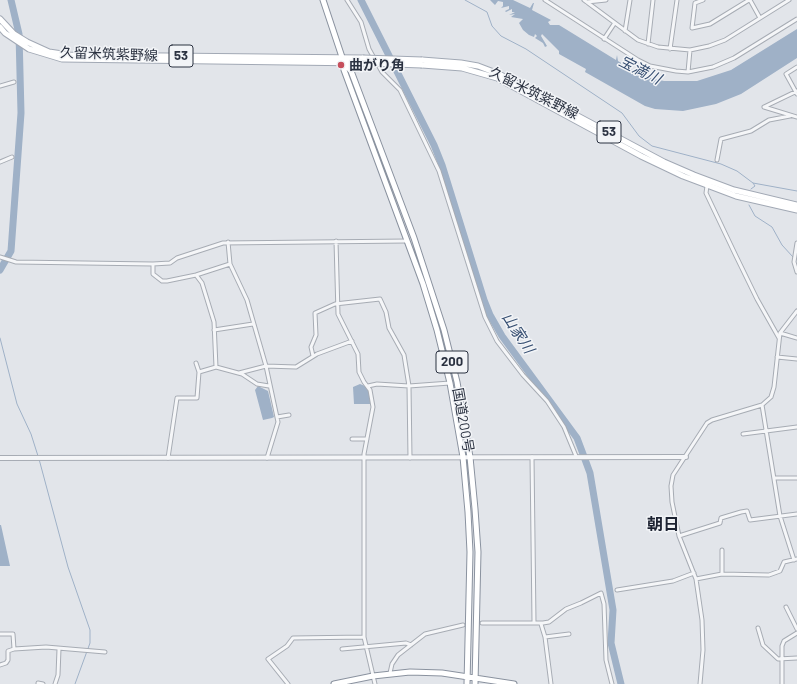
<!DOCTYPE html>
<meta charset="utf-8">
<style>
body{margin:0}
canvas{display:block;background:#e2e5ea}
</style>
<canvas width="797" height="684"></canvas>
<script>
const g = document.querySelector('canvas').getContext('2d');
g.lineJoin = 'round';
function fillPath(path, color) { g.fillStyle = color; g.fill(path, 'evenodd'); }
const poly = rows => new Path2D(rows.map(r => 'M' + r).join(''));
function strokePath(path, color, width, dash) { g.strokeStyle = color; g.lineWidth = width; g.lineCap = dash ? 'butt' : 'round'; g.setLineDash(dash || []); g.stroke(path); }
function write(font, color, halo, rows, align = 'center') {
  g.font = font + ' Barlow,"Noto Sans JP",sans-serif'; g.lineWidth = 3; g.setLineDash([]); g.textBaseline = 'middle'; g.strokeStyle = halo; g.fillStyle = color; for (const [text, x, y, turn = 0] of rows) {
    g.save(); g.translate(x, y); g.rotate((+turn || 0) * Math.PI / 180); g.textAlign = isNaN(turn) ? turn : align; if (halo) g.strokeText(text, 0, 0); g.fillText(text, 0, 0); g.restore();
  }
}
fillPath(poly([
 [490,0,513,0,530,8,533,3,534,3,532,10,551,20,548,22,550,25,559,25,616,60,617,55,618,61,633,70,651,78,664,81,697,81,731,70,797,29,797,58,741,94,716,104,683,111,655,109,645,106,585,72,586,69,559,54,559,51,542,34,541,36,547,46,545,47,543,43,535,38,537,36,535,34,534,37,529,35,523,30,519,23,523,19,511,17,515,14,509,15,515,12,512,12,512,9,506,12,505,11,509,9,509,6,501,8,503,6,503,2,498,1,495,5],
 [360,384,365,386,369,392,372,404,354,404,353,387],
 [258,386,268,391,274,417,272,418,263,420,255,390],
 [0,525,1,525,10,566,0,566]
]), '#9fb1c7');
strokePath(poly([
 [465,0,487,12,492,26,501,36,526,49,622,113,639,136,652,146,721,164,737,171,753,183,797,191],
 [751,189,755,186,753,183],
 [749,205,755,216,772,227,782,245,793,257],
 [0,338,17,404,31,434,38,456],
 [39,459,68,567,90,630,90,643,75,684]
]), '#9fb1c7', 1);
strokePath(poly([
 [361,0,434,145,442,165,484,300,490,315,502,336,577,438,583,454,590,473,613,610,611,643,621,684],
 [0,270,11,251,21,113,19,34,11,0]
]), '#9fb1c7', 7);
const minor = poly([
 [347,0,361,22,369,49,374,58],
 [545,0,638,60,650,66,676,71,688,72,713,67,734,58,797,19],
 [584,0,638,40,658,47,690,50,709,46,725,40,789,0],
 [703,0,695,3,692,28,710,24,749,0],
 [750,0,760,18],
 [587,2,606,0],
 [625,31,630,0],
 [604,39,614,24],
 [648,44,653,0],
 [670,49,677,0],
 [377,63,382,72,400,90,439,171,485,317,497,341,523,375,547,401,564,427,576,456],
 [797,67,786,74,797,94],
 [688,72,690,50],
 [0,86,14,82],
 [764,107,797,91],
 [764,107,797,117],
 [717,160,721,139,751,131,769,120,790,116],
 [0,162,12,157],
 [707,186,706,193,736,256,757,299,779,338],
 [336,241,338,314,358,354,359,372,364,382,370,390,373,407,364,454,364,637,375,684],
 [228,242,230,264,247,300,266,366,278,422,267,458],
 [797,243,794,262,797,272],
 [0,257,16,262,153,264,170,263,177,258,223,243,407,241],
 [153,264,153,274,162,281,167,281,196,275,230,264],
 [196,275,202,283,214,322,216,367],
 [214,330,253,324],
 [780,333,797,338],
 [313,356,311,347,316,335,315,313,335,304,380,299,386,312,389,328,404,355,409,386,410,458],
 [777,357,797,359],
 [196,363,199,372],
 [239,373,266,366,296,367,317,354,352,341],
 [368,386,377,384,409,386,450,383],
 [762,405,780,516,794,560],
 [277,417,289,415],
 [743,434,797,427],
 [352,439,367,439],
 [532,457,534,622],
 [168,458,177,398,197,398,199,372,216,367,242,374,257,384,269,386],
 [774,478,797,478],
 [679,536,720,523,721,518,741,512,747,511,750,520,797,514],
 [722,550,722,574],
 [696,579,722,574,769,575,780,571,784,562,797,559],
 [617,590,673,581,694,573],
 [786,607,797,629],
 [482,623,543,623,549,622,566,609,581,603,601,593,604,604,606,660,612,684],
 [541,624,545,637,551,684],
 [758,628,763,645,778,659,797,658],
 [0,634,13,634,14,649],
 [545,637,569,634],
 [342,649,406,643,411,645],
 [0,665,6,663,8,660,8,651,14,649,46,647,105,652],
 [390,673,392,664,398,655,425,634,463,625],
 [38,683,43,684],
 [55,684,58,675,59,649],
 [288,684,268,659,287,646,293,638,364,637],
 [700,684,703,650,702,620,696,579,679,536,672,502,671,486,673,475,707,423,712,420,762,405,771,397,774,387,780,333,797,311],
 [782,684,782,646,784,641,797,633]
]);
const tertiary = poly([
 [0,458,686,457]
]);
const primary = poly([
 [0,19,14,34,27,42,49,52,69,55,363,58],
 [0,27,5,33,29,49,62,59,365,63],
 [422,60,461,63,478,66,499,74,664,162,694,175,734,190,797,205],
 [422,65,462,68,497,78,641,156,683,176,736,196,797,210]
]);
const trunk = poly([
 [323,0,342,57,344,70,423,284,437,330,450,383,463,457,468,512,470,552,467,684],
 [344,63,351,71,414,238,444,330,457,382,470,457,475,509,478,552,475,684],
 [334,684,373,676,410,672,442,673,514,684]
]);
strokePath(minor, '#a7acb4', 5);
strokePath(tertiary, '#a7acb4', 6);
strokePath(primary, '#a2a9b5', 7);
strokePath(trunk, '#8a929f', 7);
strokePath(minor, '#f5f6f8', 3);
strokePath(tertiary, '#f5f6f8', 4);
strokePath(primary, '#fff', 5);
strokePath(trunk, '#fff', 5);
const primaryBridge = poly([
 [363,58,422,60],
 [365,63,422,65]
]);
strokePath(primaryBridge, '#a2a9b5', 7, []);
strokePath(primaryBridge, '#fff', 5);
for (const [x, y, r, color] of [
 [341,65,4,"#c64f5c"]
]) { const dot = new Path2D(); dot.arc(x, y, r, 0, 2 * Math.PI); g.fillStyle = color; g.fill(dot); strokePath(dot, '#f2f4f7', 1.5); }
for (const [x, y, w] of [
 [181,56,24],
 [609,132,24],
 [452,362,32]
]) { const box = new Path2D(); box.roundRect(x - w / 2, y - 11, w, 22, 3); g.fillStyle = '#f2f4f7'; g.fill(box); strokePath(box, '#2b3241', 1); }
write('bold 13px', '#2b3241', null, [
 ["53",181,56],
 ["53",609,132],
 ["200",452,362]
]);
write('14px', '#2b3241', '#f2f4f7', [
 ["久留米筑紫野線",109,54,2],
 ["久留米筑紫野線",534,93,27],
 ["国道200号",463,420,80]
]);
write('bold 14px', '#2b3241', '#f2f4f7', [
 ["曲がり角",349,65]
], 'left');
write('italic 15px', '#374f72', '#f2f4f7', [
 ["宝満川",640,70,27],
 ["山家川",518,333,57]
]);
write('bold 16px', '#1d2332', '#f2f4f7', [
 ["朝日",663,525]
]);
</script>
